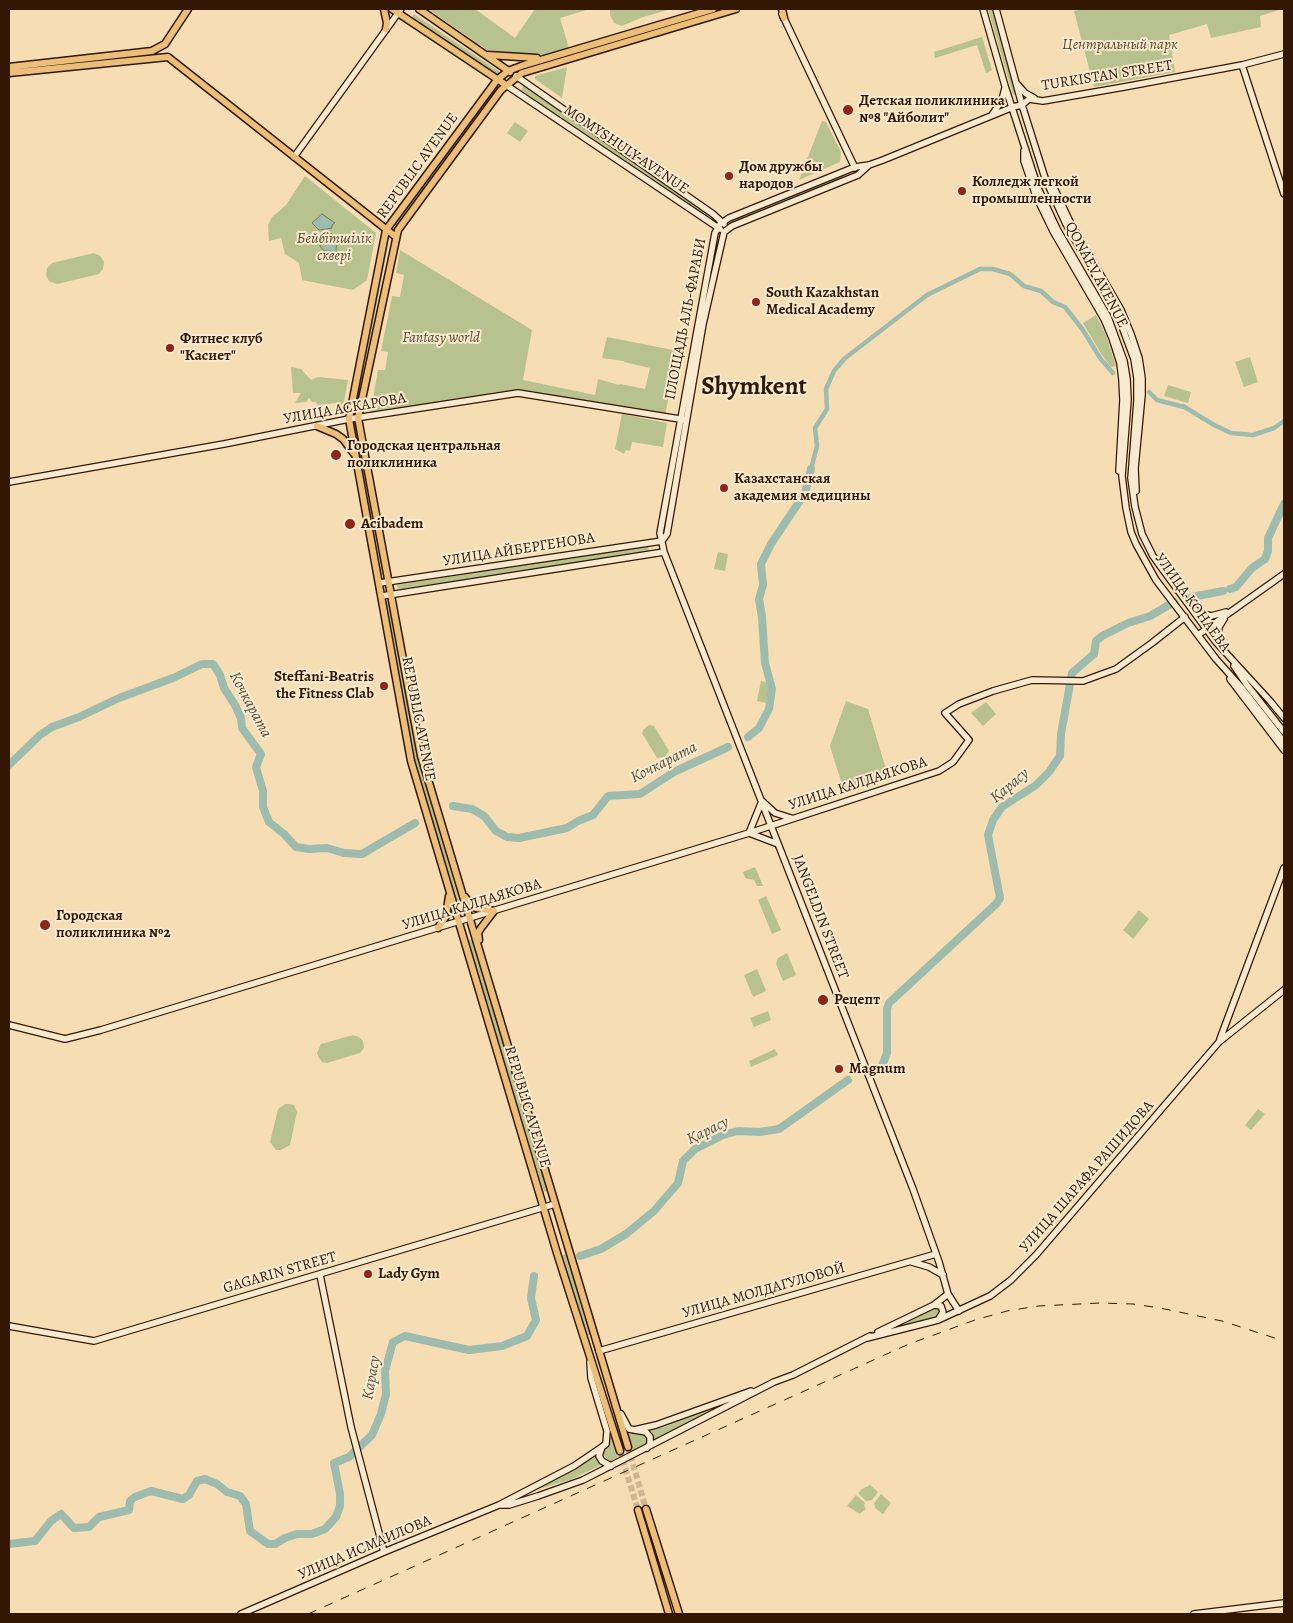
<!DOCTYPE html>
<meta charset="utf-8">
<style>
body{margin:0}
#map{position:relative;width:1293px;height:1623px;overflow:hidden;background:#f6ddb3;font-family:Alegreya,serif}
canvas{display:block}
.frame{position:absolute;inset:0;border:10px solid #331702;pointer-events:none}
</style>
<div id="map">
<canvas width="1293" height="1623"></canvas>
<div class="frame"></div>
</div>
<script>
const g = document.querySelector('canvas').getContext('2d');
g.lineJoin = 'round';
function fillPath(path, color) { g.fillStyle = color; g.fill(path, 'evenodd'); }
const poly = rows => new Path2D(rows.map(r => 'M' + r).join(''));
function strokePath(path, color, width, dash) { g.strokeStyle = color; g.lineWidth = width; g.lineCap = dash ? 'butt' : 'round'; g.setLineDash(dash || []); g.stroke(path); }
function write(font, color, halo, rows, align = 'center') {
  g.font = font + ' Alegreya,serif'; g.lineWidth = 4; g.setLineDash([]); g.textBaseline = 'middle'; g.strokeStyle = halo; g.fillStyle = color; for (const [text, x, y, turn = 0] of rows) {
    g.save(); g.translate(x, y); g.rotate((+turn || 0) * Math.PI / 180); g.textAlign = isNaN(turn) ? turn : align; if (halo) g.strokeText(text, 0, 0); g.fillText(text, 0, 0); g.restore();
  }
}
fillPath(poly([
 [429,9,475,9,515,38,535,9,590,9,560,18,569,48,544,55,487,50,431,11],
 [610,9,641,10,671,9,643,17,622,26,614,23,610,15],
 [988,9,992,9,1016,94,1013,95],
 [1083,9,1282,9,1260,16,1261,27,1211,38,1207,24,1169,35,1175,72,1094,87,1074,11],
 [414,14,500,72,497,76,412,18],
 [982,37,992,70,986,73,977,45,935,58,934,52],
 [567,67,562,98,535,79,535,76],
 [524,85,710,213,708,217,521,90],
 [494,90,496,91,397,226,395,225],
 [822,121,826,122,841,152,840,162,799,180],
 [515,122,528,131,520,142,507,133],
 [841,173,844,180,733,225,730,219],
 [305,176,376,233,367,280,353,290,302,280,299,263,285,254,281,238,269,241,268,225,272,217,286,205],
 [386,245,388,246,357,406,355,406],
 [400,250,532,330,523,380,595,395,598,379,619,385,620,384,645,389,650,368,624,362,624,361,602,358,607,337,678,351,665,415,521,390,370,415,378,370,385,370,388,352,381,351,392,296,400,297,404,275,396,273],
 [94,253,100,256,104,262,103,269,99,274,57,284,49,281,46,275,47,268,52,263],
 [1096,315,1106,335,1116,366,1111,367,1102,355,1083,323],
 [1250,357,1258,382,1244,387,1235,362],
 [291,367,301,369,311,380,318,377,348,380,343,407,338,403,317,405,316,402,312,402,309,398,306,402,295,403,301,393,293,393],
 [1168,385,1191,392,1188,403,1164,396],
 [622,414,667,423,663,447,632,442,630,451,626,450,624,454,615,449],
 [354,429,357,429,384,574,382,575],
 [648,546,649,552,501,575,398,589,397,585],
 [718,552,728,554,725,571,714,569],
 [389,600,418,759,459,900,456,901,415,760,386,601],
 [761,681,770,683,766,703,757,701],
 [846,701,868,709,888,776,844,791,830,746],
 [986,702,996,714,983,726,971,713],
 [649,725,654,726,669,751,665,757,657,758,642,733,643,730],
 [755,867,763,886,757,886,754,880,745,878,743,872],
 [766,896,781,930,772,934,758,900],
 [1139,910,1149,919,1133,939,1123,930],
 [472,939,547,1191,544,1192,468,940],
 [787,953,796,975,783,981,776,964,778,958],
 [757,969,766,991,753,997,744,975],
 [768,1011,771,1020,754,1027,750,1018],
 [353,1035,359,1037,363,1041,364,1048,360,1053,327,1063,322,1062,319,1058,317,1053,321,1044],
 [775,1049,778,1055,751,1067,749,1061],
 [285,1104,290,1104,294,1105,297,1112,290,1145,281,1150,276,1150,270,1142,278,1109],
 [1258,1109,1265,1114,1251,1130,1245,1125],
 [566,1254,590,1335,586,1336,562,1255],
 [933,1308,936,1308,939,1311,939,1314,936,1318,881,1333],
 [723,1404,654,1441,653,1434,650,1430,664,1427],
 [621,1423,627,1431,644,1434,647,1438,646,1443,630,1452],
 [610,1433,618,1457,611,1461,608,1460,603,1454,603,1450,610,1442],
 [595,1455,601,1465,570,1480,517,1495,579,1467],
 [870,1485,878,1492,872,1500,866,1501,858,1493,862,1489],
 [881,1494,891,1503,883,1514,875,1508,874,1503],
 [856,1495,865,1503,864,1505,866,1509,860,1514,847,1506]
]), '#b8c28f');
const water = poly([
 [322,214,335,223,332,225,332,228,319,230,312,223,322,214],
 [327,233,332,234,337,239,336,250,338,256,335,259,331,257,331,251,324,251,320,246,321,237,327,233]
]);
fillPath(water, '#9dbcae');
strokePath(water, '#737a69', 1);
strokePath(poly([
 [1149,392,1157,400,1184,407],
 [1183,406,1214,425,1231,433,1253,435,1274,428,1284,421],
 [811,469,817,446,815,428,827,409,826,389,834,371,844,359,927,295,980,269,993,269,1010,274,1024,286,1041,291,1053,302,1065,307,1083,330,1100,358,1113,373]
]), '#9dbcae', 4.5);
strokePath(poly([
 [1230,589,1236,587,1252,568,1265,559,1268,551,1268,538,1284,504],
 [1192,597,1223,591],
 [748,737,759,728,769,709,772,689,765,663,764,648,762,617,759,599,763,585,761,564,771,544,805,493,811,469],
 [9,765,40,735,52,727,79,717,119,698,173,678,202,664,213,664,220,675,224,688,235,705,241,718,242,728,261,754,256,767,263,791,263,807,269,822,284,834,296,847,309,849,327,848,344,853,362,854,415,823],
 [453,806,472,809,484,816,496,831,507,837,519,838,567,828,578,821,593,815,608,796,640,794,674,772,728,747],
 [882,1066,887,1053,887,1009,889,1003,996,904,1000,898,988,835,993,820,1002,807,1036,785,1049,772,1060,756,1061,734,1072,673,1094,654,1096,641,1102,636,1128,623,1150,616,1174,602],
 [580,1256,601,1249,626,1234,654,1211,678,1183,683,1161,695,1149,723,1135,738,1131,759,1132,779,1129,848,1080],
 [9,1544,35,1541,51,1521,61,1514,74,1528,89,1527,99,1517,129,1510,130,1501,135,1497,151,1491,183,1499,189,1495,197,1481,205,1479,217,1484,227,1492,240,1496,246,1504,250,1531,268,1544,275,1544,285,1538,297,1534,312,1534,325,1529,336,1517,340,1506,340,1494,334,1463,349,1457,372,1435,381,1414,386,1394,385,1371,393,1342,405,1336,469,1350,502,1346,527,1336,536,1320,531,1298,534,1276]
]), '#9dbcae', 8);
strokePath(poly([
 [628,1447,646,1509],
 [620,1451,638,1510]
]), '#cfb590', 6, [6, 3]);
const secondary = poly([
 [983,9,1005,86,1038,188,1057,229,1108,317,1124,361,1127,379,1128,400,1122,476,1126,508,1131,532,1136,544,1156,580,1216,659,1241,687,1284,742],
 [996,9,1022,105,1045,178,1066,224,1117,313,1134,359,1137,378,1137,401,1131,478,1135,507,1142,534,1153,556,1163,570,1215,641,1270,701,1284,718],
 [782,14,855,168],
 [1242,65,1284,194],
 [516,76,713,214,724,224],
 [506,85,720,229],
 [1018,85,1025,93,1034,98],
 [992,115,1002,100,1005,88],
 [1024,151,1024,161,1036,196,1053,231,1104,319,1112,338,1120,363,1122,380,1123,400,1119,471],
 [294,157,401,9],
 [1049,183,1055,190,1070,222,1121,310,1131,334,1139,358,1142,378,1142,395,1135,468,1136,491],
 [9,482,224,444,349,419,518,393,686,420],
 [662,541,667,534,703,324,724,232,732,226,858,175,869,165],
 [380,583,662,541],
 [382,596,664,552],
 [1193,608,1199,613,1211,616,1226,612],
 [1198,635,1284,574],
 [1221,645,1218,635,1219,627,1224,619],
 [1234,666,1247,685,1284,732],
 [1230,679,1284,750],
 [778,844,749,833,762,801,775,813,791,818],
 [9,1025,65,1039,101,1030,749,833,939,771,953,762,969,740,945,713,959,704,993,691,1032,680,1083,681,1116,669,1152,643,1185,617],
 [1220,1039,1284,868],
 [912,1262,929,1267,943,1275],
 [320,1275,351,1427,384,1552],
 [934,1305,941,1306,943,1312,938,1320],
 [959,1311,948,1294,939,1262,913,1189,664,552,660,533,715,233,720,224,729,218,855,167,869,165,883,160,1013,107,1022,105,1029,99,1043,101,1124,87,1242,65,1284,54],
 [9,1326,94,1341,555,1204],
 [878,1332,934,1305,948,1294],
 [867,1338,938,1320,990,1296,1011,1280,1036,1255,1219,1042,1284,990],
 [599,1351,936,1254],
 [621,1414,629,1429,646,1432,650,1437,650,1444,647,1448],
 [634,1430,656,1425,751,1391],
 [602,1447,599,1456,602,1461,611,1466],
 [499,1505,509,1505,538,1496,583,1480,774,1382,793,1375,870,1336],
 [241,1614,384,1552,499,1505,574,1466,602,1447,606,1444,607,1431,591,1378,590,1362],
 [1194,1614,1284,1603]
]);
const primary = poly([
 [384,9,387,23,386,29],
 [392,9,506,85],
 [419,9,510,72],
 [782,9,784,18],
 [488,55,537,58],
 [9,67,152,51,165,44,188,9],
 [9,73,168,57,396,237],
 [317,426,336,434,343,439,355,455],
 [465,897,472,906,476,908,494,911],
 [438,928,446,916,449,896],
 [479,940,478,933,481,928,494,911],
 [628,1447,421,756,358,418,398,230,501,90,522,73,736,9],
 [620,1451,557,1253,411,761,349,419,386,230,497,80,508,71,524,65,713,9],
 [646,1509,679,1614],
 [638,1510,669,1614]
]);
strokePath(secondary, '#331702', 8);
strokePath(primary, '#331702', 9);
strokePath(secondary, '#f9e9ce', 5.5);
strokePath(primary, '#ebbe7a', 6);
strokePath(poly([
 [308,1614,909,1344,975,1320,1007,1311,1038,1306,1100,1303,1133,1304,1160,1308,1222,1321,1284,1341]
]), '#331702', 1, [9, 9]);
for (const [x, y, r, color] of [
 [848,110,6,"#8f2418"],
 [729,176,5,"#8f2418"],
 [962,191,5,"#8f2418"],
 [756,302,5,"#8f2418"],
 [170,348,5,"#8f2418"],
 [336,455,6,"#8f2418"],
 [724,488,5,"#8f2418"],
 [350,524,6,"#8f2418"],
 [384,686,5,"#8f2418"],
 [45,925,6,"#8f2418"],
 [823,1000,6,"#8f2418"],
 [839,1069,5,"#8f2418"],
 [368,1274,5,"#8f2418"]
]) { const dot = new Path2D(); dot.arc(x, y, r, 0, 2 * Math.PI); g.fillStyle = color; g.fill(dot); strokePath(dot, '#f9e9ce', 2); }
write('italic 15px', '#5b4a2c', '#f9e9ce', [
 ["Центральный парк",1120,45],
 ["Бейбітшілік",334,239],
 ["сквері",334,256],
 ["Fantasy world",441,338]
]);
write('15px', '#331702', '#f9e9ce', [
 ["TURKISTAN STREET",1107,76,-9],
 ["MOMYSHULY AVENUE",626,150,34],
 ["REPUBLIC AVENUE",418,166,-54],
 ["QONAEV AVENUE",1096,275,62],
 ["ПЛОЩАДЬ АЛЬ-ФАРАБИ",686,319,-79],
 ["УЛИЦА АСКАРОВА",345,409,-10],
 ["УЛИЦА АЙБЕРГЕНОВА",519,550,-9],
 ["УЛИЦА КОНАЕВА",1192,603,54],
 ["REPUBLIC AVENUE",418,719,79],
 ["УЛИЦА КАЛДАЯКОВА",858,784,-18],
 ["УЛИЦА КАЛДАЯКОВА",472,905,-17],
 ["JANGELDIN STREET",820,917,69],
 ["REPUBLIC AVENUE",527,1107,73],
 ["УЛИЦА ШАРАФА РАШИДОВА",1087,1177,-49],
 ["GAGARIN STREET",280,1273,-16],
 ["УЛИЦА МОЛДАГУЛОВОЙ",764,1291,-16],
 ["УЛИЦА ИСМАИЛОВА",365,1548,-23]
]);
write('bold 15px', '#331702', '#f9e9ce', [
 ["Детская поликлиника",859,101],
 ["№8 \"Айболит\"",859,118],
 ["Дом дружбы",739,167],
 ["народов",739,184],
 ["Колледж легкой",972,182],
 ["промышленности",972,199],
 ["South Kazakhstan",766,293],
 ["Medical Academy",766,310],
 ["Фитнес клуб",180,339],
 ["\"Касиет\"",180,356],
 ["Городская центральная",347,446],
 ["поликлиника",347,463],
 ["Казахстанская",734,479],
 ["академия медицины",734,496],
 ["Acibadem",361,524],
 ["Steffani-Beatris",374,677,"right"],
 ["the Fitness Clab",374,694,"right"],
 ["Городская",56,916],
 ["поликлиника №2",56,933],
 ["Рецепт",834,1000],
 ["Magnum",849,1069],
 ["Lady Gym",378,1274]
], 'left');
write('italic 16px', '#58513e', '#f9e9ce', [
 ["Кочкарата",250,705,62],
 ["Кочкарата",664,763,-27],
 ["Қарасу",1010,786,-40],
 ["Қарасу",708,1131,-26],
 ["Карасу",372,1378,-80]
]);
write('bold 25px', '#331702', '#f9e9ce', [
 ["Shymkent",754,388]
]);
</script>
